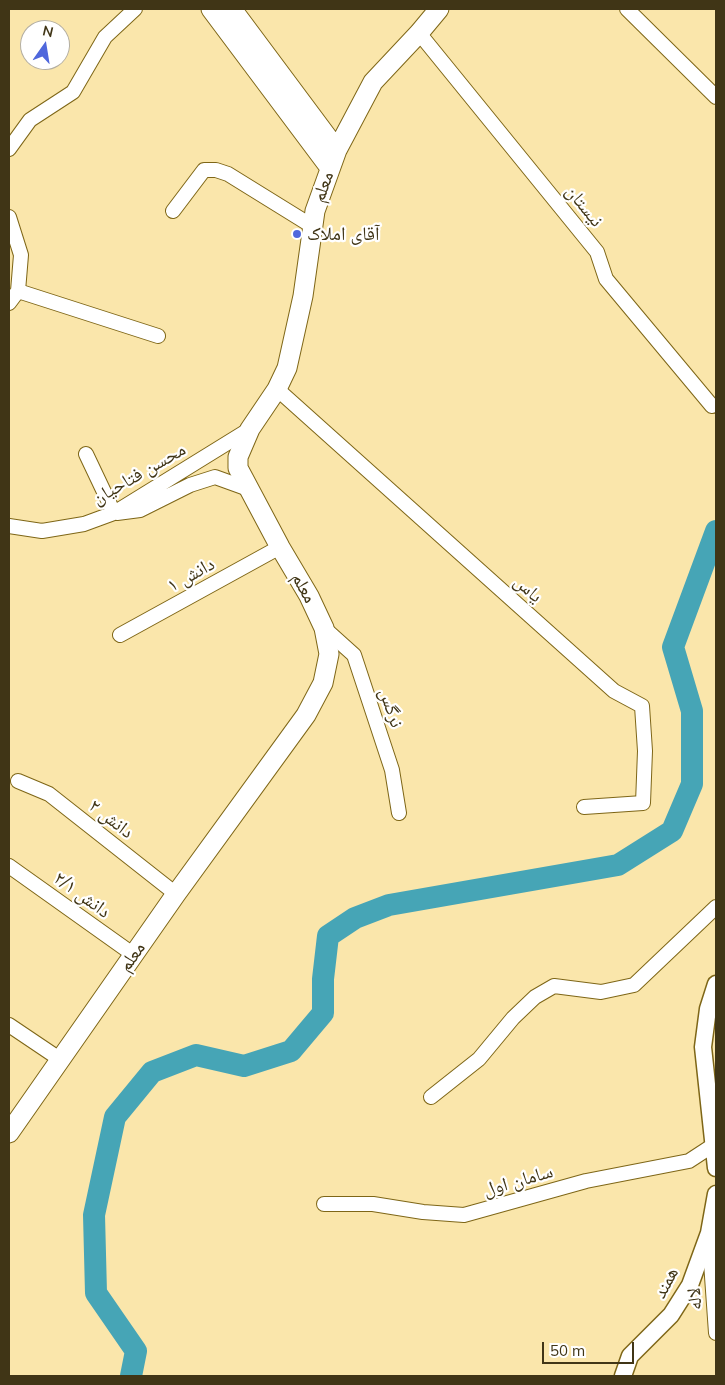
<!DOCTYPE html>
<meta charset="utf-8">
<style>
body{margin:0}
#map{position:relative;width:725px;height:1385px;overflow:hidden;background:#fae6ab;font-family:Mulish,sans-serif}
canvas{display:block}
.frame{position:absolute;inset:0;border:10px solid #403516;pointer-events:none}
.north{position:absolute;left:20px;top:20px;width:50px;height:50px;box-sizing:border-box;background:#fff;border:1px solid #b3aea2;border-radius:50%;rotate:13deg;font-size:14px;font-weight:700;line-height:20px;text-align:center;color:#403516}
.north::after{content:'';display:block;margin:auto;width:18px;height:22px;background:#4f67dc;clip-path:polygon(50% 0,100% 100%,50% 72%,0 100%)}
.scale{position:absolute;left:542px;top:1342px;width:92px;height:22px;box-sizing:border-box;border:2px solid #403516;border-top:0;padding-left:6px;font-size:15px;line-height:18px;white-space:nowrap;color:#403516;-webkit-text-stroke:4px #fff;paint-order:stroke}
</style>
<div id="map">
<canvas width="725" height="1385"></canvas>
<div class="frame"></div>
<div class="north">N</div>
<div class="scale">50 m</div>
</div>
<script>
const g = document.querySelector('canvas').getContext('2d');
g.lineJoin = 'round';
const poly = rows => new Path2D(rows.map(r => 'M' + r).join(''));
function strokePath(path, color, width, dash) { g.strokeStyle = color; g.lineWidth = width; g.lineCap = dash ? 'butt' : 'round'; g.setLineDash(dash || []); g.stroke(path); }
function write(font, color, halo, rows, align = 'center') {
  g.font = font + ' Mulish,"Noto Naskh Arabic",sans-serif'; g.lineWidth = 4.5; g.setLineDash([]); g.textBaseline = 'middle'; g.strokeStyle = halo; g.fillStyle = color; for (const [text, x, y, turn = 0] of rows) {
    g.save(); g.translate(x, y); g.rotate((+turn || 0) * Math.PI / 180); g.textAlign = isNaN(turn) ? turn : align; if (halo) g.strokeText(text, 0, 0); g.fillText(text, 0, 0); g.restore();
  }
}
strokePath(poly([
 [131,1376,136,1351,96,1293,94,1215,115,1117,152,1072,196,1055,244,1066,291,1051,323,1013,323,979,328,936,355,918,389,905,618,865,672,831,692,784,692,711,673,647,716,531]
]), '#46a5b6', 22);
const minor = poly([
 [627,9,716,97],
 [419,33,597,252,606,279,712,406],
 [9,149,30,120,73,92,105,37,135,9],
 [173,211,204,170,216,170,228,174,312,226],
 [9,217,21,255,18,291],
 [18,291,158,336],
 [9,303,18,291],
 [277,389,614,691,642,706,645,751,643,803,584,807],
 [86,454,114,513],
 [117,513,140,510,190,485,215,477,251,490],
 [9,526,42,531,84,524,114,513,250,429],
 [324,628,354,655,392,770,399,813],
 [120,635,280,547],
 [18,781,49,794,176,894],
 [9,866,134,955],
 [9,1025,61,1060],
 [431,1097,479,1059,513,1018,535,997,554,986,601,992,634,985,716,907],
 [324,1204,373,1204,423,1212,464,1215,586,1181,689,1161,715,1144],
 [709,1234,716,1333]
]);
const tertiary = poly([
 [716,984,708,1009,703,1047,716,1168],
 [623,1376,630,1356,671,1315,690,1285,709,1233,716,1194]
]);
const secondary = poly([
 [211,9,330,168],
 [232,9,337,150],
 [9,1133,176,894,306,715,323,683,329,654,324,628,309,596,280,547,238,468,238,457,250,429,277,389,287,368,303,296,315,211,337,150,373,82,419,33,439,9]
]);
strokePath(minor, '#7e6617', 16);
strokePath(tertiary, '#7e6617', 19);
strokePath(secondary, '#7e6617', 21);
strokePath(minor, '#fff', 14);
strokePath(tertiary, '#fff', 16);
strokePath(secondary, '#fff', 19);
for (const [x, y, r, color] of [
 [297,234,5,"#4f67dc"]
]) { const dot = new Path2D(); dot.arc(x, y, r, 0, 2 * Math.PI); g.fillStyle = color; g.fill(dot); strokePath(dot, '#fff', 2); }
write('19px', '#403516', '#fff', [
 ["معلم",323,187,-71],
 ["نیستان",584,206,51],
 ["محسن فتاحیان",139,474,-30],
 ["دانش ۱",191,575,-29],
 ["معلم",304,588,61],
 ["یاس",528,589,42],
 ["نرگس",391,708,72],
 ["دانش ۲",111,819,38],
 ["دانش ۲/۱",82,895,36],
 ["معلم",132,957,-55],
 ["سامان اول",518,1181,-16],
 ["همند",666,1283,-62],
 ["لاله",695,1299,-94]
]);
write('19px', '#403516', '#fff', [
 ["آقای املاک",307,234]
], 'left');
</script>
